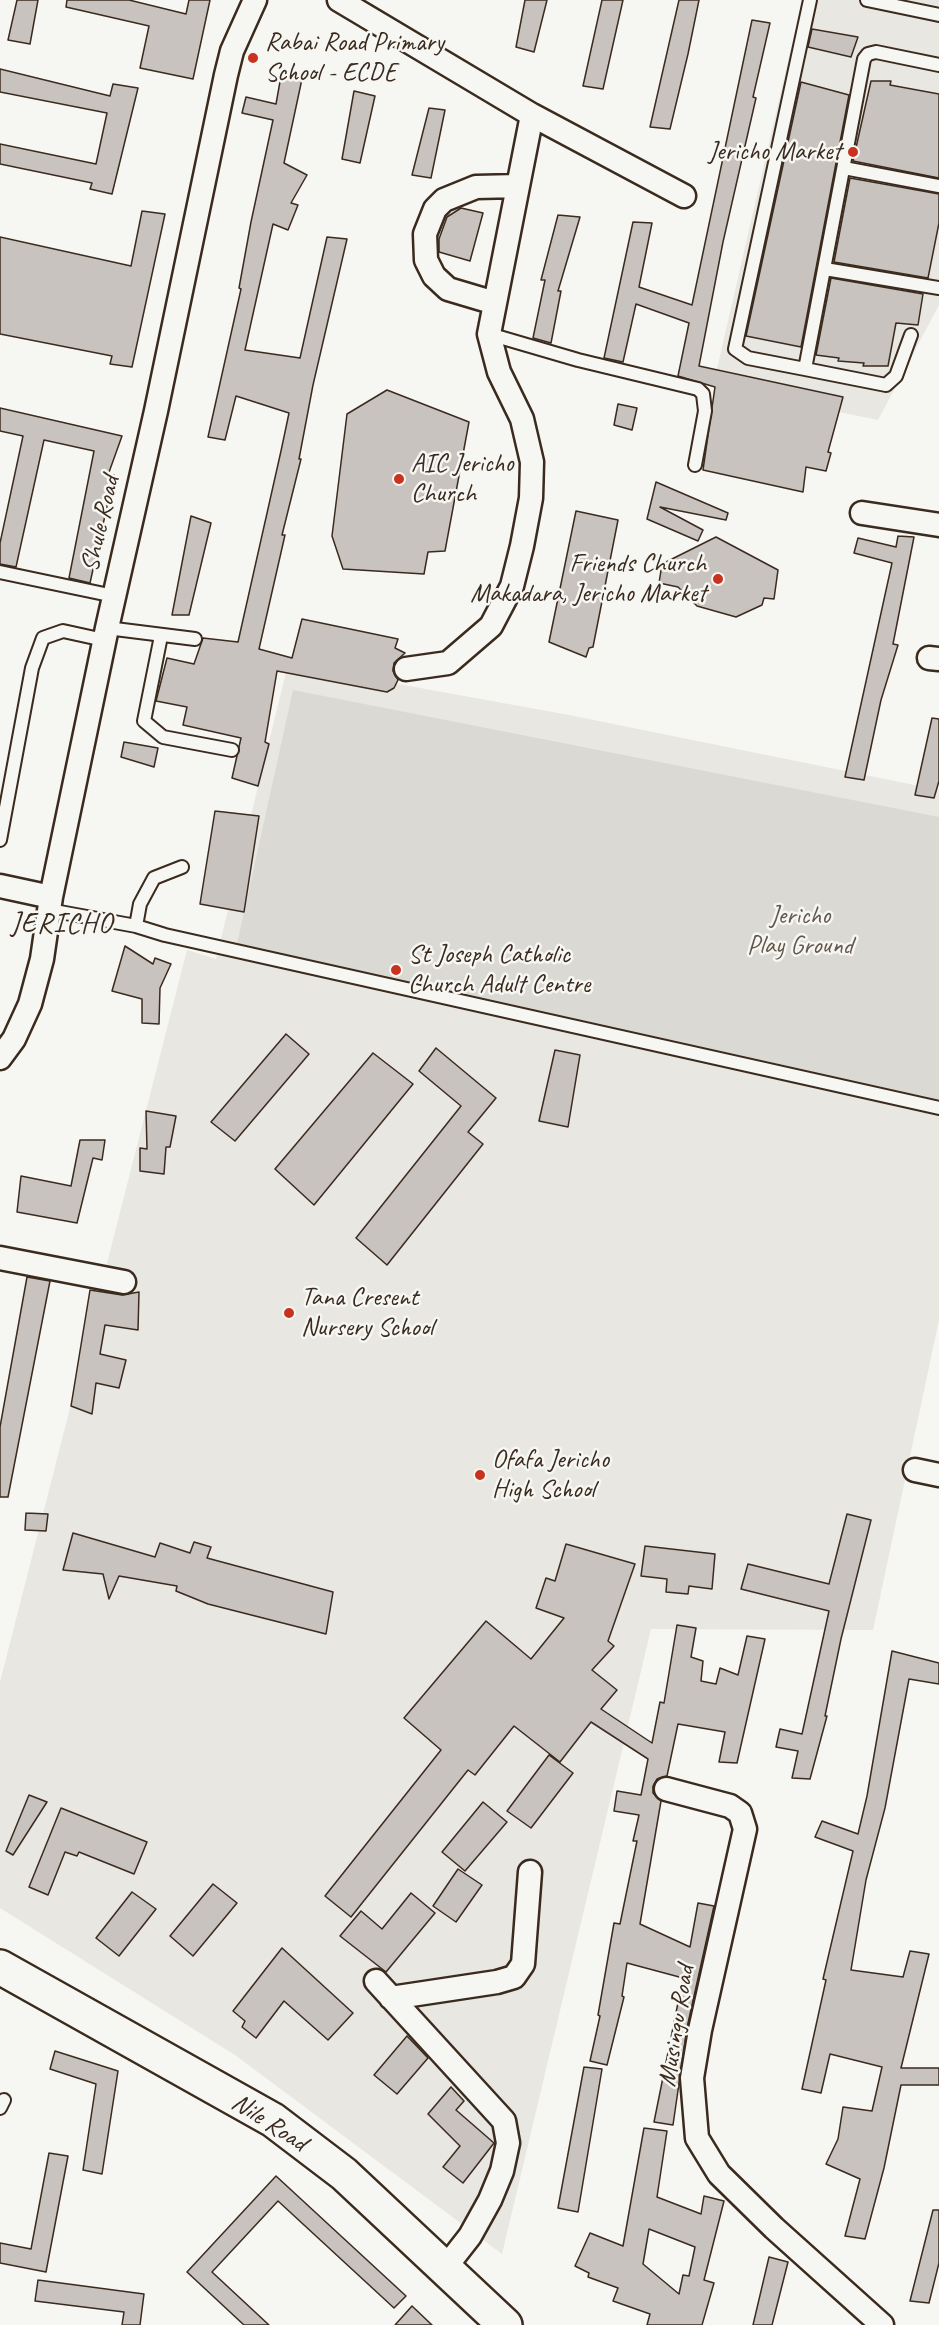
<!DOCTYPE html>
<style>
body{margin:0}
canvas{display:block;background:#f6f6f2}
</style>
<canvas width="939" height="2325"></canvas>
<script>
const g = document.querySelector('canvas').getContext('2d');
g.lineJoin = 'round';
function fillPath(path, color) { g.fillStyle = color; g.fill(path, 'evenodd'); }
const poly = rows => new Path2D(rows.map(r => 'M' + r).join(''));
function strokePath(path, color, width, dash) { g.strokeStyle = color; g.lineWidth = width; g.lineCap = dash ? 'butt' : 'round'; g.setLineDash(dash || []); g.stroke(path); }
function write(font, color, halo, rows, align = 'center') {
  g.font = font + ' Caveat,sans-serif'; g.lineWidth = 5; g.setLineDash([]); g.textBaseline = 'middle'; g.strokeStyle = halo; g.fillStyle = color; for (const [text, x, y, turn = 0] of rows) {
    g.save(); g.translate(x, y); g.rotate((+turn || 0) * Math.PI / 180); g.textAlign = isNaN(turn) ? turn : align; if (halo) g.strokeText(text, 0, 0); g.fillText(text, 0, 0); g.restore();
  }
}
fillPath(poly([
 [802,0,939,0,939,305,878,420,713,386],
 [288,664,569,715,939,790,939,1320,873,1630,651,1629,502,2254,235,2055,0,1908,0,1682,187,950,216,959]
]), '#e8e7e2');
fillPath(poly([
 [293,690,939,817,939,1103,236,949]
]), '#dad9d3');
const building = poly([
 [17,0,38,0,30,44,8,40,17,0],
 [67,0,129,0,186,14,189,0,210,0,193,79,140,68,149,26,66,7,67,0],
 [525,0,547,0,534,52,516,47,525,0],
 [602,0,623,0,603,89,583,86,602,0],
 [679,0,699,0,688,54,670,129,650,127,679,0],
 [752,20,770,23,753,97,756,98,723,242,699,366,843,397,828,452,831,453,826,471,806,467,803,492,703,470,715,387,678,376,689,323,636,304,623,362,604,358,633,222,652,223,639,287,692,305,752,20],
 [812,29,858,37,851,57,808,47,812,29],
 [0,69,110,96,113,84,138,88,112,194,90,189,92,183,0,164,0,144,96,164,107,113,0,92,0,69],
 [281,76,302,79,284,163,307,175,291,203,298,205,288,230,273,224,245,350,300,358,327,237,347,239,313,385,299,459,301,459,282,535,285,535,259,649,292,658,302,619,398,639,395,648,405,653,394,663,393,671,398,680,394,688,387,692,277,671,265,742,269,744,258,786,232,778,241,738,183,725,187,707,156,701,167,658,194,664,203,638,238,642,281,451,289,413,236,396,225,440,208,437,241,289,239,288,251,222,273,120,242,113,246,97,276,104,281,76],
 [871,81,891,81,890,85,939,94,939,178,853,161,871,81],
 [801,82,849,95,801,347,746,336,801,82],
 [354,91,375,96,360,163,342,159,354,91],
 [429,108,445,110,431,178,412,175,429,108],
 [850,178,939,194,939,223,928,278,834,262,850,178],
 [461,208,483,213,470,261,439,252,439,239,447,217,461,208],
 [142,211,165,214,132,367,110,364,112,356,0,334,0,237,131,266,142,211],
 [558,215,580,217,558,291,561,291,551,343,533,338,545,280,541,280,558,215],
 [831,278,923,294,918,325,896,323,888,366,863,366,864,363,838,361,839,358,816,355,831,278],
 [387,390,469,422,445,551,428,552,424,574,343,569,332,536,347,414,387,390],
 [618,404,637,408,632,430,614,425,618,404],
 [0,408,122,436,108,475,114,475,90,583,69,578,94,451,44,440,16,567,0,564,0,543,23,436,0,431,0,408],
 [656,482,728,513,726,520,660,507,703,530,698,541,647,519,656,482],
 [576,511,618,520,593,647,589,648,586,657,549,642,576,511],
 [191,516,211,523,189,615,172,615,191,516],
 [898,536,914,537,893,644,898,645,881,700,864,780,845,777,892,563,854,553,858,538,896,547,898,536],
 [716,537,778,570,774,599,764,598,762,605,736,617,697,606,678,587,659,583,662,564,716,537],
 [932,718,939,719,939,781,934,798,915,795,932,718],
 [124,742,158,748,154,767,121,757,124,742],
 [215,811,259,816,244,912,200,904,215,811],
 [125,946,153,964,155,958,171,964,160,988,159,1024,142,1023,142,999,112,991,125,946],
 [286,1034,309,1054,235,1141,211,1122,286,1034],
 [436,1048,496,1098,468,1132,483,1144,387,1265,356,1238,461,1106,419,1071,436,1048],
 [555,1050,580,1055,568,1127,539,1121,555,1050],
 [373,1053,413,1084,314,1205,275,1169,373,1053],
 [146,1111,176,1116,170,1147,166,1147,164,1174,140,1171,140,1148,147,1149,146,1111],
 [80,1140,105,1140,102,1160,93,1158,77,1223,17,1212,21,1176,71,1186,80,1140],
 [27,1277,50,1281,8,1497,0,1497,0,1427,27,1277],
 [90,1290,122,1295,139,1292,138,1330,105,1325,100,1354,126,1360,119,1388,96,1383,92,1414,71,1406,90,1290],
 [26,1513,48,1514,46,1531,25,1530,26,1513],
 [847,1514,871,1520,841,1639,825,1716,827,1716,810,1779,792,1778,798,1751,776,1747,780,1729,802,1734,829,1611,741,1589,748,1564,829,1584,847,1514],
 [73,1533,155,1557,160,1543,190,1553,194,1542,211,1547,207,1558,333,1592,326,1634,208,1604,176,1591,177,1586,119,1576,109,1599,103,1574,63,1570,73,1533],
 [566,1544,635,1564,608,1641,614,1646,592,1670,617,1690,601,1709,652,1743,660,1702,664,1703,677,1625,696,1628,691,1657,703,1661,701,1681,716,1684,720,1668,738,1675,747,1636,765,1639,737,1763,719,1762,725,1732,678,1724,667,1776,657,1779,653,1786,653,1793,661,1801,640,1924,690,1947,698,1903,714,1906,687,2028,673,2125,654,2122,683,1978,627,1963,622,1996,624,1997,607,2065,590,2061,600,2016,598,2015,614,1923,620,1924,637,1841,633,1841,639,1815,614,1811,617,1791,641,1795,648,1759,591,1722,560,1762,514,1726,475,1775,468,1770,351,1917,325,1896,441,1750,404,1718,486,1621,531,1659,564,1618,536,1608,546,1578,555,1581,566,1544],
 [645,1546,715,1554,712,1589,689,1586,688,1594,666,1592,667,1579,641,1576,645,1546],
 [892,1651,939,1663,939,1684,909,1679,885,1808,866,1880,851,1970,903,1977,910,1951,929,1954,901,2068,939,2068,939,2085,901,2085,884,2168,865,2239,845,2236,860,2179,826,2164,838,2139,843,2107,872,2111,882,2067,830,2054,821,2093,802,2089,826,1980,823,1979,853,1851,815,1837,822,1821,858,1834,867,1796,892,1651],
 [549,1755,573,1773,531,1828,507,1811,549,1755],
 [29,1795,47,1802,13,1855,6,1851,29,1795],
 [483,1802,507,1822,465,1871,442,1852,483,1802],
 [61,1808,147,1842,134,1874,79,1852,77,1856,65,1852,48,1895,29,1887,61,1808],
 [458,1869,482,1885,456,1922,433,1906,458,1869],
 [213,1884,237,1903,193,1956,170,1936,213,1884],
 [132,1892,156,1909,119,1956,96,1938,132,1892],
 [411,1893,435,1913,386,1972,340,1936,361,1911,382,1929,411,1893],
 [282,1948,353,2013,328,2040,284,2001,256,2038,242,2027,245,2021,233,2011,282,1948],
 [407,2036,428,2058,397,2094,374,2075,407,2036],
 [55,2051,118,2071,102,2174,83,2170,96,2084,50,2069,55,2051],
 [584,2067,602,2069,578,2212,558,2208,584,2067],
 [451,2087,464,2101,456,2110,494,2143,463,2183,443,2167,460,2146,428,2114,451,2087],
 [644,2128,667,2131,657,2197,701,2214,704,2196,724,2201,704,2280,714,2283,702,2325,647,2325,650,2314,613,2301,618,2288,588,2277,589,2273,575,2266,590,2233,623,2246,644,2128],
 [649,2229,695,2247,689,2276,683,2275,679,2294,643,2264,649,2229],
 [49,2153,68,2156,46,2272,0,2263,0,2243,31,2249,49,2153],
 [276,2176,406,2296,394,2308,278,2201,212,2272,269,2325,244,2325,187,2272,276,2176],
 [933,2210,939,2210,939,2263,929,2303,910,2301,933,2210],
 [769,2257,788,2262,772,2325,753,2325,769,2257],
 [38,2280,144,2294,140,2325,122,2325,124,2312,35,2301,38,2280],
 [412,2306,432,2325,395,2325,412,2306]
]);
fillPath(building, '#c8c3be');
strokePath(building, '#3b2a1e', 1.5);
const lane = poly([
 [810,0,735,349,748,358,805,369,864,59,868,54,876,52,939,65],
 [867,0,939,15],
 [844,168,939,186],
 [825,269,939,288],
 [489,334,578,360,698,389,703,394,705,411,695,465],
 [805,369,886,385,896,376,911,335],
 [0,572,114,596],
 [107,628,195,639],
 [161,636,144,721,163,737,232,750],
 [0,840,32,668,43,638,63,631,104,640],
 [49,910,136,926,165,935,939,1108],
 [136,926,140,904,154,878,182,867],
 [0,2108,4,2100]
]);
const street = poly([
 [339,0,532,115,684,196],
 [495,303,448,289,434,276,426,260,425,234,435,209,444,200,476,187,518,186],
 [862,513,939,525],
 [929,658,939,659],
 [406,669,448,663,491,626,512,586,522,546,531,498,532,462,522,419,499,372,489,334,532,115],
 [0,886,51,897],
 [0,1058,14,1039,30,1004,42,959,51,897,107,628,156,411,226,75,232,51,255,0],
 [0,1258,124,1282],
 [915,1470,939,1475],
 [666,1789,730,1806,740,1813,745,1829,700,2030,692,2078,697,2138,719,2174,774,2228,882,2325],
 [376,1981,504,2121,508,2143,502,2171,490,2200,470,2236,445,2268],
 [391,1998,497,1982,514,1977,523,1964,530,1872]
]);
const secondary = poly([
 [0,1967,273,2120,344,2174,505,2325]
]);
strokePath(lane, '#3b2a1e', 16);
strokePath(street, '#3b2a1e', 27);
strokePath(secondary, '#3b2a1e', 38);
strokePath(lane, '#f6f6f2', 12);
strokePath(street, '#f6f6f2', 22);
strokePath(secondary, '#f6f6f2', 33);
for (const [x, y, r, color] of [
 [253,58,6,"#c8321e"],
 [853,152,6,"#c8321e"],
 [399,479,6,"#c8321e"],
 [718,579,6,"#c8321e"],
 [396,970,6,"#c8321e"],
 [289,1313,6,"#c8321e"],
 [480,1475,6,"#c8321e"]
]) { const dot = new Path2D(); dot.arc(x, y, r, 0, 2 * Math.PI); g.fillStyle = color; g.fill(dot); strokePath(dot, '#f6f6f2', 2); }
write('26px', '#3b2a1e', '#f6f6f2', [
 ["Rabai Road Primary",265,43],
 ["School - ECDE",265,73],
 ["Jericho Market",841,152,"right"],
 ["AIC Jericho",411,464],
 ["Church",411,494],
 ["Friends Church",706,564,"right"],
 ["Makadara, Jericho Market",706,594,"right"],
 ["St Joseph Catholic",408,955],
 ["Church Adult Centre",408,985],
 ["Tana Cresent",301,1298],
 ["Nursery School",301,1328],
 ["Ofafa Jericho",492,1460],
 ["High School",492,1490]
], 'left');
write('26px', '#3b2a1e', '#f6f6f2', [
 ["Shule Road",101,524,-77],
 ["Musingu Road",677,2026,-81],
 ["Nile Road",269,2123,33]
]);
write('26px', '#63564b', '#f6f6f2', [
 ["Jericho",800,916],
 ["Play Ground",800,946]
]);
g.letterSpacing = '1.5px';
write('28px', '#3b2a1e', '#f6f6f2', [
 ["JERICHO",62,925]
]);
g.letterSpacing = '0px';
</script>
